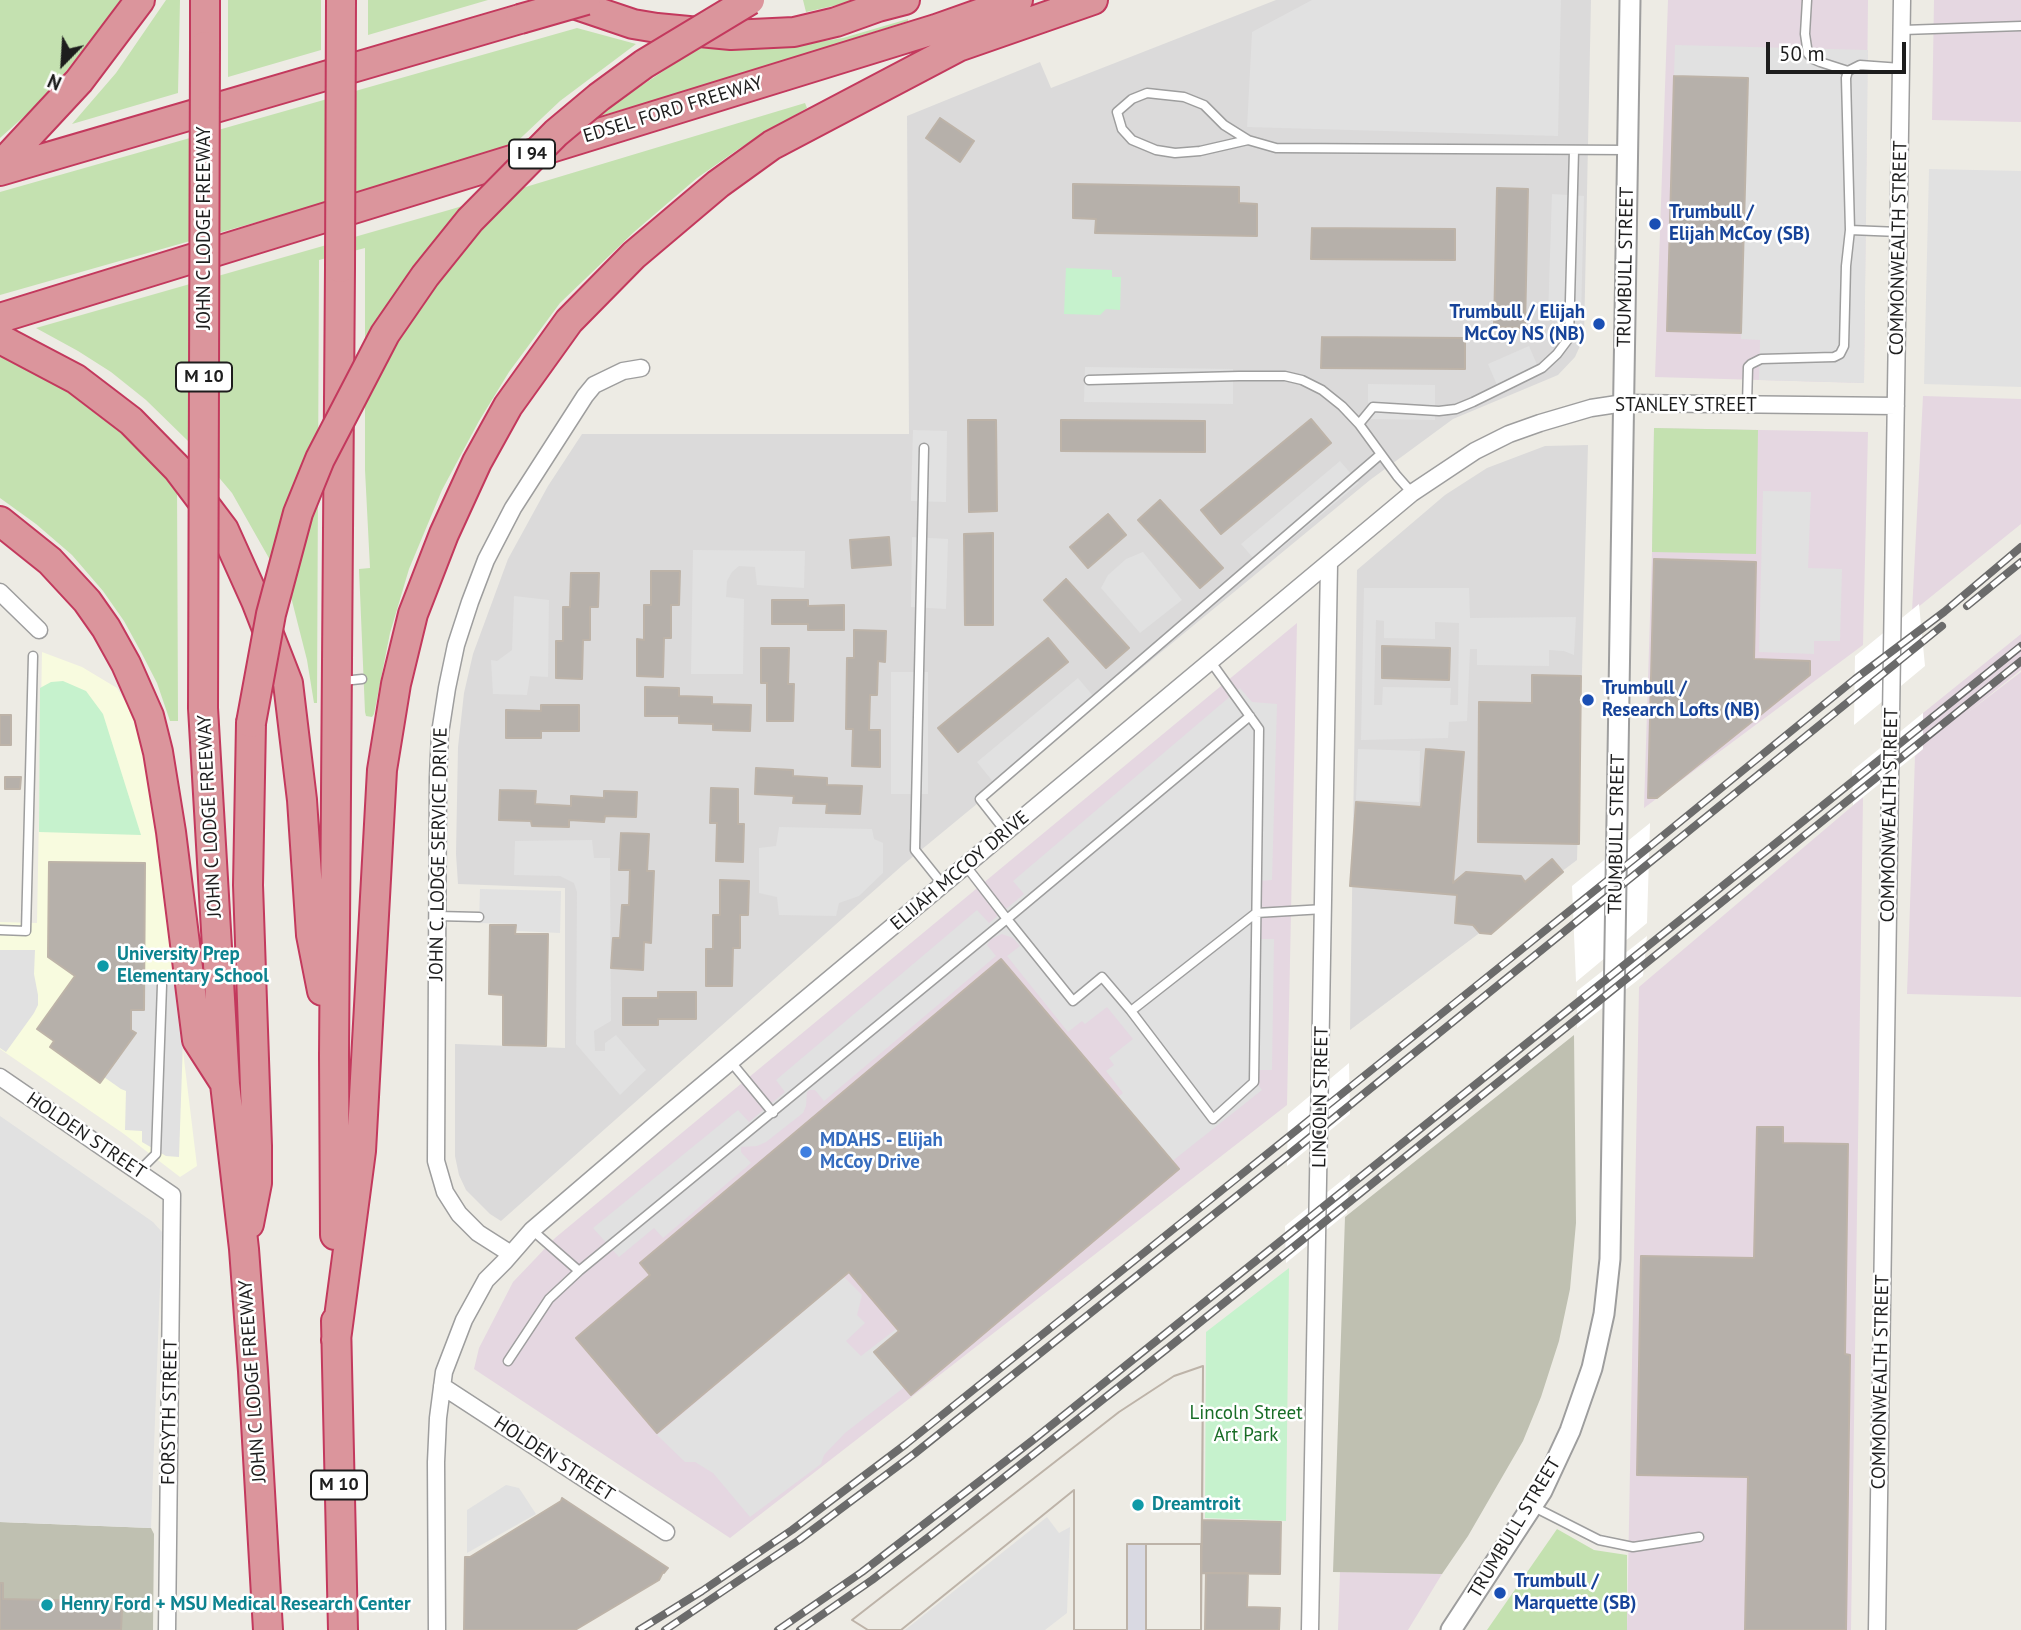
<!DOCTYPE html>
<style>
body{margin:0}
#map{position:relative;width:2021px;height:1630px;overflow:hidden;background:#edebe4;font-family:"PT Sans",sans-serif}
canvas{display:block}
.north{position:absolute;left:28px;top:28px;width:70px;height:70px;-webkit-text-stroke:5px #fff;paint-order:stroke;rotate:204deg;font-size:19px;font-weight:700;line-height:28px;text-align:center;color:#1d1d1d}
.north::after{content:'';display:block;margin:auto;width:24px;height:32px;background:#1d1d1d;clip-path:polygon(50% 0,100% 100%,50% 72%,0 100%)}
.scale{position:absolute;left:1766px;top:42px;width:140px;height:32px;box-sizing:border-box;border:4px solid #1d1d1d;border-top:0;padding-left:9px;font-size:21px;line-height:24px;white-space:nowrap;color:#1d1d1d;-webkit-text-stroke:5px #fff;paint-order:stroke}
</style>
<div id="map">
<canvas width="2021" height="1630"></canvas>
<div class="north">N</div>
<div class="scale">50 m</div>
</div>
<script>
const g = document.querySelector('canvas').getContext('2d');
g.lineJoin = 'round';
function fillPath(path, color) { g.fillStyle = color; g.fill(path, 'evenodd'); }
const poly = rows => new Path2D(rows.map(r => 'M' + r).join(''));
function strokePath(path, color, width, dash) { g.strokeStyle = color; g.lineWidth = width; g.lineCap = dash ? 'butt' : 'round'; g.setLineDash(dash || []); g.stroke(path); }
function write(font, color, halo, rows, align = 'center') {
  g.font = font + ' "PT Sans",sans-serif'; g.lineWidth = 5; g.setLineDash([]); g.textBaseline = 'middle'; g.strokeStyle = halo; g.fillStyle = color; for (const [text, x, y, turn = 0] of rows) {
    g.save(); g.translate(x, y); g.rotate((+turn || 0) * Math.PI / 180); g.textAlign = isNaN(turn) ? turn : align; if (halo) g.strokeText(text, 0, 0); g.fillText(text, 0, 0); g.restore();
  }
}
fillPath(poly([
 [1276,0,1591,0,1584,337,1575,357,1558,375,1453,419,1370,480,904,864,501,1221,490,1214,466,1190,459,1175,455,1156,455,1044,565,1048,565,888,458,884,456,854,458,747,464,693,473,654,508,559,548,486,582,434,909,434,907,116,1040,62,1051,88],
 [1588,445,1577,860,1350,1030,1357,570,1445,495,1487,468,1545,446]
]), '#dbdada');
fillPath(poly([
 [1668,0,1868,0,1864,383,1655,377],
 [1934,0,2021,0,2021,122,1932,120],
 [1923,396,2021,399,2021,524,1912,612],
 [1654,428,1868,432,1863,645,1644,808,1652,552],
 [1297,623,1287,1105,730,1538,474,1369,479,1348,513,1282,555,1238],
 [2021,634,2021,670,1966,714,2021,672,2021,997,1907,994,1915,756,1923,749,1923,713],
 [1863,797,1851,1630,1627,1630,1639,987],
 [1340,1572,1442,1574,1408,1630,1338,1630]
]), '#e5d7e1');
fillPath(poly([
 [42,652,82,667,117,688,128,706,141,740,151,788,197,1166,180,1177,124,1134,0,1049,0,922,37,923]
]), '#f8fbdf');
fillPath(poly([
 [1574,1035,1576,1223,1570,1289,1559,1341,1541,1397,1523,1441,1468,1536,1442,1574,1333,1572,1345,1217],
 [0,1522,151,1528,154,1534,153,1630,0,1630]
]), '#bfc0b1');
fillPath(poly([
 [0,0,122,0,56,84,28,113,0,138],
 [166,0,180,0,178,93,72,124,116,73],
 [228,0,321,0,321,50,228,77],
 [368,0,488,0,368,35],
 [803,0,860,0,806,12],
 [908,19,908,21,708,85,600,116,623,98,698,48,746,50,798,45,843,38],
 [577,28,636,44,560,101,507,151,0,295,0,192],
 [805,103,807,108,740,148,697,178,634,232,560,303,509,372,479,421,442,490,409,569,390,633,374,714,372,717,366,716,365,712,359,569,370,568,365,470,365,248,319,260,317,703,314,703,307,660,291,597,232,493,188,441,146,400,111,372,78,351,36,328,449,210],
 [0,353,99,407,177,482,178,721,170,721,157,683,141,652,124,621,103,591,72,555,36,524,0,498],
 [1654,428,1758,430,1756,554,1652,552],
 [1557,1529,1594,1550,1627,1555,1627,1630,1487,1630]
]), '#c4e1b0');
fillPath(poly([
 [1066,268,1112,270,1112,277,1121,277,1120,310,1106,309,1100,315,1064,314],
 [63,681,86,691,103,714,141,835,39,832,40,688,51,682],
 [1289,1268,1286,1521,1205,1518,1206,1332]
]), '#c6f2cd');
fillPath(poly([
 [1312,0,1561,0,1558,136,1247,127,1252,32],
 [1675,45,1868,50,1864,383,1759,380,1760,340,1741,339,1748,79,1674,76],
 [1929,169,2021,171,2021,387,1924,384],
 [1552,194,1584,196,1581,317,1548,316],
 [1529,346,1541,374,1500,392,1488,364],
 [1085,367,1233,369,1233,404,1084,402],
 [1368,384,1435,385,1435,420,1368,419],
 [913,430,947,431,946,502,911,501],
 [1340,461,1359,483,1260,566,1241,544],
 [1763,491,1811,492,1808,568,1842,569,1840,641,1814,641,1814,654,1759,652],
 [912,537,948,539,946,609,911,607],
 [693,550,805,551,804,588,757,585,755,567,739,566,732,572,727,581,726,597,744,599,743,674,691,674],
 [1143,552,1182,600,1140,633,1101,588,1108,575,1126,559],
 [1364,588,1469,588,1470,618,1576,617,1574,655,1564,651,1549,650,1549,666,1477,665,1477,649,1470,649,1467,721,1449,722,1448,738,1361,740],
 [1376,620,1384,621,1384,638,1435,639,1435,622,1459,623,1458,705,1450,705,1451,688,1383,687,1382,705,1374,705],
 [514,596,549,600,548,677,530,676,527,695,493,694,491,660,497,661,512,650],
 [891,672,928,672,928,794,891,794],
 [1078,678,1099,703,998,788,977,762],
 [1240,688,1252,702,1277,704,1272,880,1259,881,1258,887,1261,892,1257,934,1259,939,1274,939,1272,1070,1258,1070,1253,1078,1262,1090,1141,1186,1088,1121,1123,1093,1106,1071,1114,1065,1109,1058,1133,1039,1107,1007,1085,1024,1082,1021,1068,1032,1007,956,1020,946,1013,938,1002,934,991,939,987,945,996,956,824,1101,815,1090,810,1090,807,1092,806,1106,803,1113,766,1142,757,1146,741,1147,741,1152,751,1163,663,1238,654,1228,619,1257,593,1228,738,1110,749,1122,785,1092,776,1080,977,910,989,923,1024,894,1013,881],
 [1358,749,1420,751,1419,802,1356,800],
 [779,827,872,829,874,839,883,843,883,873,859,896,839,903,836,916,779,915,777,897,759,893,759,848,776,846],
 [592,840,594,858,610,858,611,1021,594,1031,595,1051,605,1051,605,1043,616,1035,646,1070,620,1095,576,1044,577,892,574,883,560,876,514,875,515,841],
 [480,889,561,891,560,933,517,931,516,924,479,923],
 [0,950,35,950,34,974,38,995,38,1005,34,1013,6,1052,0,1048],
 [174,974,183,1041,179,1157,166,1156,142,1142,142,1131,125,1130,126,1091,121,1089,104,1077,136,1034,131,1030,131,1010,144,1010,144,976],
 [0,1116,153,1222,162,1232,151,1528,0,1522],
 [1011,1241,1043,1280,845,1433,824,1455,821,1464,750,1517,713,1473,695,1462,685,1462,657,1435,844,1277,862,1295,857,1315,865,1323,846,1341,861,1356],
 [506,1485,519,1488,536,1514,467,1553,467,1510],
 [1047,1517,1059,1533,1070,1527,1067,1613,1045,1630,905,1630]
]), '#e1e1e1');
fillPath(poly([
 [1127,1544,1146,1544,1146,1630,1127,1630]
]), '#d9d9e2');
fillPath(poly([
 [1919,604,1925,666,1854,725,1855,656],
 [1923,713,1923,749,1853,805,1852,771],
 [1650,823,1647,923,1576,982,1572,886],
 [1647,936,1643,976,1577,1028,1577,991],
 [1349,1063,1350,1114,1287,1166,1288,1114],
 [1350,1174,1347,1213,1286,1263,1285,1226]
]), '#fff');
const building = poly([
 [1674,76,1748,78,1741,333,1667,331,1674,76],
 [940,118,974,141,960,162,926,138,940,118],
 [1073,184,1239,187,1239,203,1257,204,1257,236,1095,233,1096,219,1073,218,1073,184],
 [1497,188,1528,189,1525,328,1494,327,1497,188],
 [1312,228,1455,229,1455,260,1311,259,1312,228],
 [1322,337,1465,338,1465,369,1321,368,1322,337],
 [1311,419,1331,443,1221,534,1201,510,1311,419],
 [968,420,996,420,997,511,969,512,968,420],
 [1061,420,1205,421,1205,452,1061,451,1061,420],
 [1160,500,1223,568,1200,588,1138,520,1160,500],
 [1108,514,1126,535,1088,568,1070,547,1108,514],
 [993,533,993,625,965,625,964,534,993,533],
 [889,537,891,565,852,568,850,540,889,537],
 [1654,559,1756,562,1754,659,1810,661,1810,675,1657,798,1648,798,1654,559],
 [651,571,680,571,679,605,671,605,671,638,664,638,663,677,637,676,637,639,644,640,644,605,651,605,651,571],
 [571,573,599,573,598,607,590,607,590,640,583,640,582,679,556,678,556,641,563,641,563,607,570,607,571,573],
 [1066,579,1129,648,1106,668,1044,600,1066,579],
 [772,600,808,600,808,606,844,605,844,630,808,630,808,624,772,624,772,600],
 [854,630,886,631,885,662,878,661,877,695,870,695,869,730,880,730,880,767,852,766,853,729,846,729,847,658,854,658,854,630],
 [1048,638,1068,662,958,752,938,728,1048,638],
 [1382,646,1450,648,1449,680,1382,678,1382,646],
 [761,648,789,648,788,684,794,684,793,721,767,721,767,683,761,683,761,648],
 [1532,675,1581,676,1579,844,1478,842,1479,702,1532,703,1532,675],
 [645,687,679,688,679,696,712,697,712,704,751,705,750,731,713,730,713,724,679,723,679,716,645,716,645,687],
 [541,705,579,705,579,731,541,731,541,738,506,738,506,710,541,711,541,705],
 [0,715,11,715,11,745,0,745,0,715],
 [1426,749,1464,752,1453,883,1466,872,1521,876,1525,882,1552,859,1563,872,1491,934,1480,933,1473,925,1455,923,1457,895,1350,886,1356,802,1421,807,1426,749],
 [756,768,793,770,793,776,827,778,827,785,862,786,860,814,826,813,827,804,793,803,794,796,755,794,756,768],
 [5,777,21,777,20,789,5,789,5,777],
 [711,788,738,789,738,824,744,824,743,862,716,861,717,823,710,823,711,788],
 [500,790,536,791,535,804,571,806,571,796,604,798,604,791,637,792,636,817,605,816,604,822,569,820,569,827,532,826,531,821,499,820,500,790],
 [621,833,649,834,647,871,654,871,651,943,644,942,643,970,611,968,613,938,620,938,622,905,629,905,630,870,619,870,621,833],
 [49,862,145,863,144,1010,131,1010,131,1030,136,1033,100,1083,50,1047,54,1041,37,1029,75,976,48,957,49,862],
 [720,880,749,881,748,915,740,915,740,948,733,948,732,986,706,986,706,949,713,949,713,915,720,915,720,880],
 [490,925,516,925,515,934,548,934,546,1046,503,1045,503,995,489,994,490,925],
 [1001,959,1179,1169,911,1395,874,1352,899,1331,849,1272,657,1433,576,1338,650,1275,640,1263,1001,959],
 [658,992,696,992,696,1019,658,1019,658,1025,623,1025,623,998,658,998,658,992],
 [1757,1127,1783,1127,1783,1143,1848,1144,1845,1354,1850,1355,1846,1630,1745,1630,1748,1477,1637,1475,1641,1256,1754,1258,1757,1127],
 [1203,1366,1201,1630,1146,1630,1146,1544,1127,1544,1127,1630,1074,1630,1074,1490,901,1630,868,1630,852,1620,1119,1412,1174,1376,1203,1366],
 [1203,1366,1202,1546,1201,1544,1127,1544,1127,1630,1074,1630,1074,1490,901,1630,868,1630,852,1620,1119,1412,1174,1376,1203,1366],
 [562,1498,668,1568,664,1573,663,1572,659,1580,575,1630,464,1630,465,1557,470,1557,561,1501,562,1498],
 [1202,1520,1281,1522,1280,1574,1201,1573,1202,1520],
 [1146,1544,1201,1544,1201,1630,1146,1630,1146,1544],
 [1206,1573,1248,1573,1247,1607,1280,1608,1279,1630,1205,1630,1206,1573],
 [0,1583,3,1583,3,1599,93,1601,93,1609,122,1610,121,1630,0,1630,0,1583]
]);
fillPath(building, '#b6b0aa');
strokePath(building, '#bdb3a8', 2);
const service = poly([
 [1807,0,1805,34,1808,54,1813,59,1820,62,1848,71],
 [1903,30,2021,26],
 [1248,140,1224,125,1204,105,1184,97,1147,93,1132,99,1117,112,1122,129,1132,140,1156,150,1175,153,1200,151,1248,140,1276,148,1628,150],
 [1899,232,1850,230,1846,78,1848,71,1860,65,1901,68],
 [1089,380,1239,376,1285,376,1302,380,1322,390,1342,406,1359,424,1397,476,1412,493],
 [1747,405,1748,367,1751,364,1761,359,1834,357,1840,354,1844,346,1846,266,1850,230],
 [1359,424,1373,407,1439,411,1456,409,1473,402,1542,368,1557,354,1569,338,1574,150],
 [924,448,915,850,943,885],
 [343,681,362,679],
 [1250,716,1007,919,1073,1001,1102,977,1131,1011,1256,913,1324,909],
 [1006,832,980,799,1381,454],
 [437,916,479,917],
 [0,930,26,931,33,656],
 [1131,1011,1213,1119,1254,1082,1259,729,1211,662],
 [731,1062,773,1113],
 [139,1171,156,1154,162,985],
 [532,1230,579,1271,1007,919,966,866],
 [508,1361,549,1299,579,1271],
 [1532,1506,1599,1540,1633,1547,1699,1537]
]);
const minor = poly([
 [0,592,39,630],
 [0,1077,172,1195,167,1630],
 [511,1254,478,1233,459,1214,445,1192,436,1161,438,778,440,733,447,688,456,645,470,602,486,560,513,508,585,396,594,385,623,371,641,368],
 [442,1386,666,1532],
 [437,1630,436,1462,438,1418,444,1372,464,1320,486,1280,505,1261,532,1230,657,1123,1412,493,1475,451,1509,434,1540,423,1591,408,1624,403,1896,406],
 [1310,1630,1329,564],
 [1877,1630,1902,0]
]);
const tertiary = poly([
 [1451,1630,1542,1491,1570,1431,1592,1368,1604,1314,1610,1259,1630,0]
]);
const motorway = poly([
 [562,0,633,24,657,28,731,35,794,32,836,22,878,7,905,0],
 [205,46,205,0],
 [0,166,79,81,140,0],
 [0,171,520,19],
 [0,318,936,29,1018,0],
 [0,339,76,379,131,421,178,469,224,530,256,601,288,683,302,800,311,935,322,991],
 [0,521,50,561,87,601,106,628,126,664,149,716,158,752,171,832,197,1040,224,1082],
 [203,708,225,1084,244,1249,253,1371,268,1630],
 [249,1224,257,1183,257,1146,248,885,251,723],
 [335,1235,334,1055,340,268],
 [336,1321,343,1630],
 [336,1340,361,1151,382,770,396,684,413,614,444,534,477,462,508,406,569,321,634,255,718,184,772,145,958,47,1093,0]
]);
strokePath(service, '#9e9e9e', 11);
strokePath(minor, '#9e9e9e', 19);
strokePath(tertiary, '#9e9e9e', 23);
strokePath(motorway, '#c3395d', 32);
strokePath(service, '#fff', 8);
strokePath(minor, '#fff', 16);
strokePath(tertiary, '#fff', 19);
strokePath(motorway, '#db959c', 28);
const rail = poly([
 [1967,606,2021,562],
 [639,1630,702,1591,792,1530,906,1444,1649,847,1855,679,1944,612,2021,547],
 [665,1630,799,1540,914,1454,1287,1156,1942,626],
 [778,1630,862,1572,1033,1440,2021,646],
 [800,1630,872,1580,930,1536,1168,1348,2021,661]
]);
strokePath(rail, '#6b6b6b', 8);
strokePath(rail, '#fff', 5, [16]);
const motorwayBridge = poly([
 [520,19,586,0],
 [340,268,341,0],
 [203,708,205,46],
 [251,723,271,614,298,513,320,459,385,334,425,276,470,220,556,133,599,97,644,64,750,0]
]);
strokePath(motorwayBridge, '#c3395d', 32, []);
strokePath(motorwayBridge, '#db959c', 28);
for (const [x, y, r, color] of [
 [1655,224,7,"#1a4fb4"],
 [1599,324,7,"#1a4fb4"],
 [1588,700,7,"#1a4fb4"],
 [103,966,7,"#0f9aa8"],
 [806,1152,7,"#3f7fe0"],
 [1138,1505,7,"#0f9aa8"],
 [1500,1593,7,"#1a4fb4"],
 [47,1605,7,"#0f9aa8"]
]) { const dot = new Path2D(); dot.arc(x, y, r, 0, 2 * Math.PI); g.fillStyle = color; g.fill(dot); strokePath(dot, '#fff', 2.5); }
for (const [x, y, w] of [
 [532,154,46],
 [204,377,56],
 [339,1485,56]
]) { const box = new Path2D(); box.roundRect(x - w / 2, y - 14.5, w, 29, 5); g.fillStyle = '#fff'; g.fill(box); strokePath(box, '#1d1d1d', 2); }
write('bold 18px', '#1d1d1d', null, [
 ["I 94",532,154],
 ["M 10",204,377],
 ["M 10",339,1485]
]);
write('19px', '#1d1d1d', '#fff', [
 ["EDSEL FORD FREEWAY",673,110,-17],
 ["JOHN C LODGE FREEWAY",205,228,-90],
 ["COMMONWEALTH STREET",1899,248,-89],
 ["TRUMBULL STREET",1626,267,-89],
 ["STANLEY STREET",1686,406],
 ["COMMONWEALTH STREET",1890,815,-89],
 ["JOHN C LODGE FREEWAY",210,816,-93],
 ["TRUMBULL STREET",1617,834,-89],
 ["JOHN C. LODGE SERVICE DRIVE",439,854,-89],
 ["ELIJAH MCCOY DRIVE",960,871,-40],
 ["LINCOLN STREET",1321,1097,-89],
 ["HOLDEN STREET",86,1136,34],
 ["JOHN C LODGE FREEWAY",253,1381,-94],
 ["COMMONWEALTH STREET",1881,1382,-89],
 ["FORSYTH STREET",170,1412,-89],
 ["HOLDEN STREET",554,1459,33],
 ["TRUMBULL STREET",1515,1528,-59]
]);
write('bold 19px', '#164399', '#fff', [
 ["Trumbull /",1669,213],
 ["Elijah McCoy (SB)",1669,235],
 ["Trumbull / Elijah",1585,313,"right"],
 ["McCoy NS (NB)",1585,335,"right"],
 ["Trumbull /",1602,689],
 ["Research Lofts (NB)",1602,711],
 ["Trumbull /",1514,1582],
 ["Marquette (SB)",1514,1604]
], 'left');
write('bold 19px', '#0d838f', '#fff', [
 ["University Prep",117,955],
 ["Elementary School",117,977],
 ["Dreamtroit",1152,1505],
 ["Henry Ford + MSU Medical Research Center",61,1605]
], 'left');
write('bold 19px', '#366cbe', '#fff', [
 ["MDAHS - Elijah",820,1141],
 ["McCoy Drive",820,1163]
], 'left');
write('19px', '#196d26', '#fff', [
 ["Lincoln Street",1246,1414],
 ["Art Park",1246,1436]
]);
</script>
